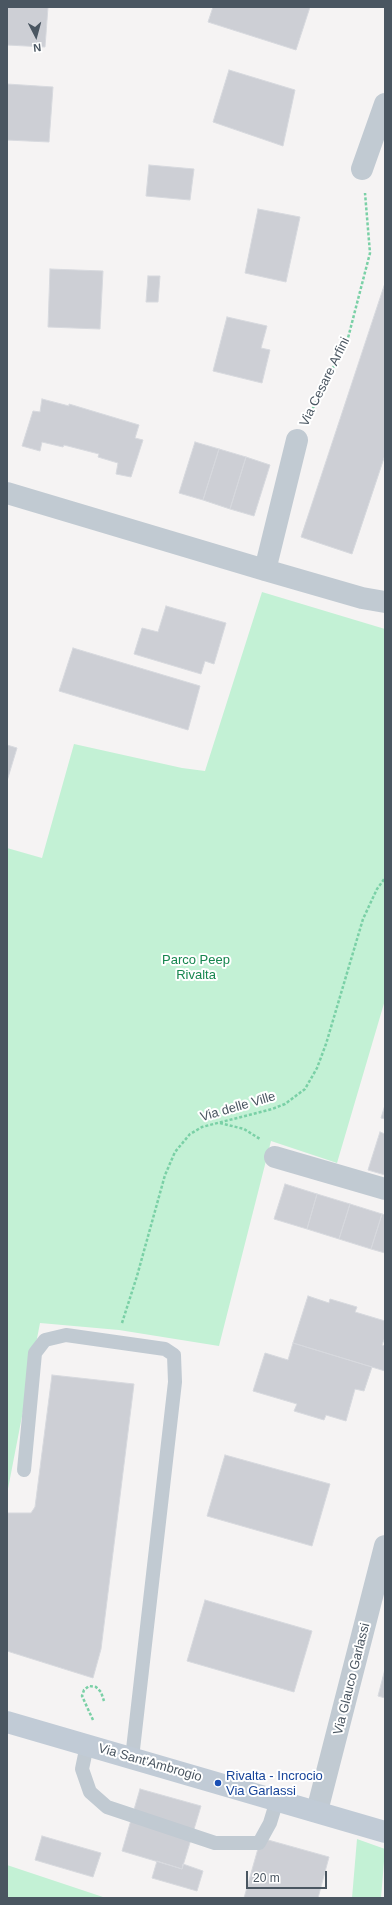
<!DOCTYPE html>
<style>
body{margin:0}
#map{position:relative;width:392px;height:1905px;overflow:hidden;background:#f5f3f3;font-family:Helvetica,sans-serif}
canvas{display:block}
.frame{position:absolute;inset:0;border:8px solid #4a5661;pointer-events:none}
.north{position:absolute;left:16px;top:16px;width:40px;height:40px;-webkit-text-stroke:3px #fff;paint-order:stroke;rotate:174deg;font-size:11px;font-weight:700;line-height:16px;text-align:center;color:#4a5661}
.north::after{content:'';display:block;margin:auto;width:14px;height:18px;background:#4a5661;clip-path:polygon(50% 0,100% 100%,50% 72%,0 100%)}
.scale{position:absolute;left:246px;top:1871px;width:81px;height:18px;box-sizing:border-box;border:2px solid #4a5661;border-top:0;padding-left:5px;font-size:12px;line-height:14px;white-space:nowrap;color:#4a5661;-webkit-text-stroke:3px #fff;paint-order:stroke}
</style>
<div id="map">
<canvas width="392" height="1905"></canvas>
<div class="frame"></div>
<div class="north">N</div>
<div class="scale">20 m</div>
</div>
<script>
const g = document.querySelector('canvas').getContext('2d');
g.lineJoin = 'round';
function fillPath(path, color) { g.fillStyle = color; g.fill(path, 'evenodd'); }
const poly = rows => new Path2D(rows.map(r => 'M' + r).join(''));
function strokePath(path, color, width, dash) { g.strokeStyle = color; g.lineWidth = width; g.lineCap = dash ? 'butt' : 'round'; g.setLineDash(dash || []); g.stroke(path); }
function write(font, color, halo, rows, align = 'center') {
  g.font = font + ' Helvetica,sans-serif'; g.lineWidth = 4; g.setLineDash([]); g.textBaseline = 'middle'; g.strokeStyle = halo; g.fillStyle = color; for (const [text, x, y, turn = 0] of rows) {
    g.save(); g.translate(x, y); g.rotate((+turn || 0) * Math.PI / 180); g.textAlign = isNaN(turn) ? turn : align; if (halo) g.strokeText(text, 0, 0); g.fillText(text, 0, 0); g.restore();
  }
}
fillPath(poly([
 [262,592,385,629,385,1000,337,1163,271,1141,219,1346,119,1330,40,1323,7,1494,7,848,42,858,74,744,182,768,205,771],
 [357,1839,385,1849,381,1898,352,1898],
 [7,1865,106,1898,8,1898]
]), '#c3f1d5');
const building = poly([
 [7,7,48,7,45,47,7,45,7,7],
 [213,7,310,7,296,50,208,22,213,7],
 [229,70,295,90,283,146,213,122,229,70],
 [7,84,53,87,49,142,7,140,7,84],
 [149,165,194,169,190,200,146,196,149,165],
 [258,209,300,217,286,282,245,273,258,209],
 [50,269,103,271,100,329,48,327,50,269],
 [148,276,160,276,158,302,146,302,148,276],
 [385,283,385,455,352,554,301,537,385,283],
 [227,317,267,326,261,348,270,350,262,383,213,371,227,317],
 [42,399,69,406,69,404,139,425,135,438,143,440,131,477,116,474,118,463,98,457,99,454,64,445,63,447,42,442,40,451,22,446,33,411,40,412,42,399],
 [195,442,219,449,203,500,179,493,195,442],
 [219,449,246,457,230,509,203,500,219,449],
 [246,457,270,465,254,516,230,509,246,457],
 [166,606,226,623,214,664,205,661,201,674,134,654,142,628,158,632,166,606],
 [73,648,200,686,188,730,59,691,73,648],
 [7,745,17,748,7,781,7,745],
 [385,1105,385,1119,381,1118,385,1105],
 [380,1132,385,1134,385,1175,368,1170,380,1132],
 [285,1184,317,1194,307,1229,274,1219,285,1184],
 [317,1194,350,1204,339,1239,307,1229,317,1194],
 [350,1204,382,1214,371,1249,339,1239,350,1204],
 [382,1214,385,1215,385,1253,371,1249,382,1214],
 [308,1296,329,1303,330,1299,357,1307,355,1312,385,1321,385,1337,382,1345,385,1346,385,1371,293,1343,308,1296],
 [293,1343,372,1367,364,1391,355,1389,346,1421,326,1415,324,1420,294,1411,297,1404,253,1391,265,1353,288,1360,293,1343],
 [52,1375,134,1384,101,1649,93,1678,7,1651,7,1513,31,1513,35,1507,52,1375],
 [225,1455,330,1484,312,1546,207,1516,225,1455],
 [205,1600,312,1631,294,1692,187,1661,205,1600],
 [385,1669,385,1698,378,1696,385,1669],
 [140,1789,201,1806,182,1869,122,1851,140,1789],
 [42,1836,101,1853,93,1877,35,1860,42,1836],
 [261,1838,329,1857,318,1898,244,1898,261,1838],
 [157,1861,182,1869,183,1864,203,1871,197,1891,152,1878,157,1861]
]);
fillPath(building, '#cdcfd5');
strokePath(building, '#d7d9de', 1);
strokePath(poly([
 [308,418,348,338,370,253,365,193],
 [220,1123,244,1129,260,1139],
 [122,1323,137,1276,165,1175,175,1152,190,1134,202,1127,272,1109,285,1104,305,1089,317,1068,326,1044,363,919,377,889,385,878],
 [93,1720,82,1696,84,1690,89,1686,96,1687,101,1692,104,1701]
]), '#7ad0a6', 2.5, [3, 2]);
strokePath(poly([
 [24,1470,35,1353,45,1340,66,1335,165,1349,174,1355,175,1382,132,1758],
 [87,1745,82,1769,90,1792,107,1807,215,1843,259,1843,270,1823,277,1800]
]), '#c1cad2', 14);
strokePath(poly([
 [362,169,385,104],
 [7,493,265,570,362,598,385,602],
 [265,570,297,440],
 [275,1157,385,1189],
 [317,1811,385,1546]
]), '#c1cad2', 22);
strokePath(poly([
 [7,1722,385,1832]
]), '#c1cbd6', 22);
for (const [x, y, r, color] of [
 [218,1783,4,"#1a4fb4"]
]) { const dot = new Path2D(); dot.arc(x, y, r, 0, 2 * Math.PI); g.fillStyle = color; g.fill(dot); strokePath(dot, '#fff', 1.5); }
write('13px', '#4a5661', '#fff', [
 ["Via Cesare Arfini",325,382,-64],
 ["Via delle Ville",238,1107,-16],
 ["Via Glauco Garlassi",352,1679,-76],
 ["Via Sant'Ambrogio",150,1763,16]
]);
write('13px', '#17864f', '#fff', [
 ["Parco Peep",196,960],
 ["Rivalta",196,975]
]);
write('13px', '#164399', '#fff', [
 ["Rivalta - Incrocio",226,1776],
 ["Via Garlassi",226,1791]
], 'left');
</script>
